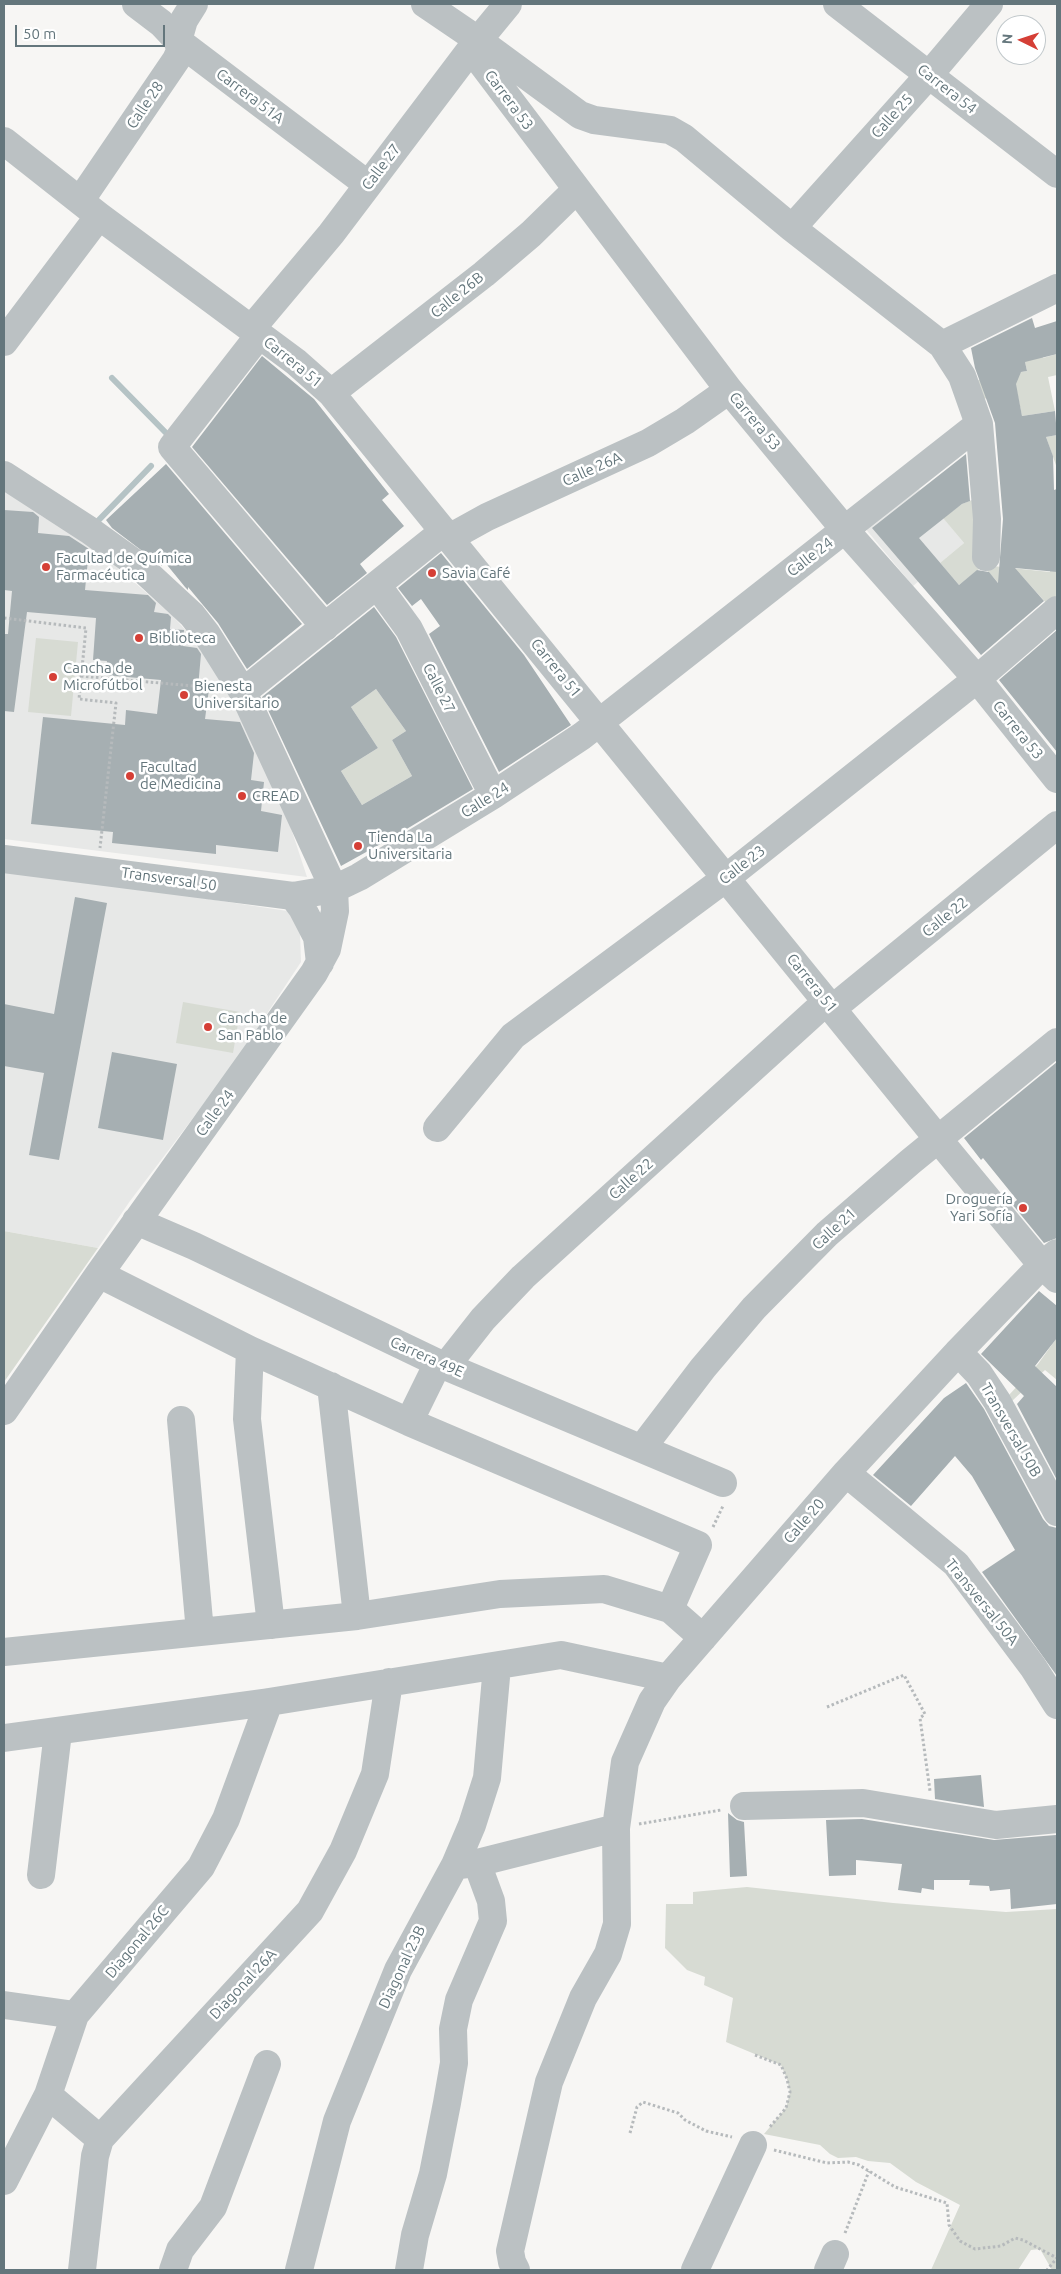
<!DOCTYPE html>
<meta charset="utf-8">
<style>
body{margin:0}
#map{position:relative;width:1061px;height:2274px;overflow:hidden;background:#f7f6f4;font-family:Ubuntu,sans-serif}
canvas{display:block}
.frame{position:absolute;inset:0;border:5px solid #64767c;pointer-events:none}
.north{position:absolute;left:996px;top:15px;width:50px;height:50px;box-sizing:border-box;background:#fff;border:1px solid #c1c8cb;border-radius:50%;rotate:274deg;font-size:14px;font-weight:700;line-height:20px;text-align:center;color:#64767c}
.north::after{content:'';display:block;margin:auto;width:18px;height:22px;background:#d53f36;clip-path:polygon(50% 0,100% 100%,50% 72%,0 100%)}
.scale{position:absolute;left:15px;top:25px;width:150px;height:22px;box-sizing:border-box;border:2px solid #64767c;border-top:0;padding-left:6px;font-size:15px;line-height:18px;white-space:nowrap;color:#64767c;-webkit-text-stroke:4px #fff;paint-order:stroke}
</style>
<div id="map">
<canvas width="1061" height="2274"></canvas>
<div class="frame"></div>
<div class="north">N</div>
<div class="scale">50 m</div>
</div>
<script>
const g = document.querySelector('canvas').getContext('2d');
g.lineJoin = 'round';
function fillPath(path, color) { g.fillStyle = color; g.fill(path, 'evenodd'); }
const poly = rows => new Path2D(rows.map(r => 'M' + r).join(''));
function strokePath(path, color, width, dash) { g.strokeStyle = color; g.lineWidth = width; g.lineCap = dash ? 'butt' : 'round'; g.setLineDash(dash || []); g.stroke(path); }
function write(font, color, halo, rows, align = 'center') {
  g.font = font + ' Ubuntu,sans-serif'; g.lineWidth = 5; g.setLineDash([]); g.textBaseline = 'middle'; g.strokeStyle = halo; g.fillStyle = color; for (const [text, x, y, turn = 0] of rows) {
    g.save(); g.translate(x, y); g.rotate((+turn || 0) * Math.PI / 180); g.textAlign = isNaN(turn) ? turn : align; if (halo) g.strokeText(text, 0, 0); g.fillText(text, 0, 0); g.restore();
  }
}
fillPath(poly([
 [915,484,964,543,913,586,864,527],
 [4,489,40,513,40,515,90,544,171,614,213,661,285,810,307,877,4,839],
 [4,868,294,912,300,933,301,962,231,1068,130,1201,98,1248,4,1231]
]), '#e7e8e7');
fillPath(poly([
 [1040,345,1043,358,1057,354,1057,375,1048,377,1055,411,1022,416,1017,392,978,400,973,381,1027,371,1022,349],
 [1057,435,1057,468,1046,437],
 [977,498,983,565,1050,572,1051,547,1057,548,1057,595,1047,604,1020,574,1002,587,983,566,959,585,940,563,964,543,943,518,962,504],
 [36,638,78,642,71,716,28,712],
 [376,689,406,731,392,740,412,776,362,805,341,771,378,748,351,707],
 [183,1002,240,1012,233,1053,176,1043],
 [4,1231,98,1248,4,1382],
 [1056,1339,1057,1380,1045,1370,1012,1401,1008,1396,1038,1364],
 [747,1887,893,1903,1006,1912,1057,1909,1057,2270,1052,2270,1040,2249,1031,2250,1018,2270,931,2270,960,2205,916,2182,890,2163,868,2161,856,2157,838,2158,830,2154,820,2145,764,2134,786,2108,790,2092,787,2079,781,2065,726,2042,733,1998,704,1985,705,1977,687,1970,665,1948,666,1904,693,1904,693,1892]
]), '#d7dbd3');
strokePath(poly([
 [112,378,171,438],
 [93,526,151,466]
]), '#b5c3c5', 6);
fillPath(poly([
 [1032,318,1035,328,1057,321,1057,354,1025,362,1027,371,1021,372,1016,384,1022,416,1055,411,1057,435,1046,437,1053,456,1054,490,1057,489,1057,572,1015,568,1044,601,981,655,872,528,966,454,970,501,962,504,919,538,959,585,977,570,989,572,998,583,1003,519,995,423,975,368,971,348],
 [262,356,314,399,389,494,382,500,404,526,360,564,367,573,327,605,192,447],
 [166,464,302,624,247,669,218,623,188,587,188,590,185,587,163,560,162,566,112,528,106,520],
 [4,510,33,512,39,517,38,533,69,536,89,549,85,590,148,595,156,603,154,612,168,614,171,617,170,629,184,630,183,646,197,648,201,654,198,688,209,689,205,719,240,722,254,753,251,780,264,782,261,811,282,815,278,852,216,845,216,854,112,843,113,832,31,824,43,717,125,725,126,710,157,714,161,680,105,675,107,661,93,660,96,618,27,612,14,712,4,711,4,634,8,634,12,591,4,590],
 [441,553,524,655,571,725,499,772,429,634,440,626,421,599,412,606,398,588],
 [374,607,396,637,473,789,395,836,341,866,262,697],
 [376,689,406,731,392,740,412,776,362,805,341,771,378,748,351,707],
 [1057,630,1057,752,999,680],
 [75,897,107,903,59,1160,29,1155,44,1073,4,1066,4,1004,54,1014],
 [112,1052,177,1064,163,1140,98,1128],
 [1057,1062,1057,1238,1044,1243,1012,1204,1017,1200,983,1158,981,1160,964,1138],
 [1039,1291,1057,1306,1057,1338,1035,1366,1057,1387,1057,1480,1017,1404,1024,1396,981,1354],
 [966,1383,984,1409,1043,1519,1049,1526,1057,1528,1057,1676,982,1572,1015,1550,972,1476,955,1456,911,1506,873,1475,944,1398],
 [981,1775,984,1807,935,1799,934,1779],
 [728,1813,737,1820,744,1822,747,1876,730,1877],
 [862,1819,994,1840,1056,1835,1057,1904,1011,1909,1010,1889,990,1891,989,1886,969,1885,970,1880,934,1880,934,1890,922,1888,921,1893,898,1890,902,1864,856,1860,856,1875,829,1876,826,1820]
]), '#a6afb2');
strokePath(poly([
 [4,618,86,628,79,699,116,703,100,848],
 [81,676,205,687],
 [713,1527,723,1506],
 [827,1707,904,1675,925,1714,920,1718,930,1791],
 [639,1824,721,1810],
 [755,2055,781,2065,787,2079,790,2092,786,2108,769,2128],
 [630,2133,637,2107,643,2102,678,2113,685,2120,706,2131,732,2137],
 [774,2150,827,2163,848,2162,859,2165,895,2187,947,2203,949,2225,960,2241,975,2249,1001,2246,1015,2238,1023,2240,1057,2258,1047,2270],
 [845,2233,869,2171]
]), '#b6babc', 3, [2.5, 2.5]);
strokePath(poly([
 [136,4,161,23,178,41,367,184],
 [425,4,478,40,580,115,594,120,670,130,684,138,792,228,942,345,962,376,979,424,987,519,986,557],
 [837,4,1057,174],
 [471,49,729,390,845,530,977,679,1057,779],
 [4,141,99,216,296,362,331,393,938,1139,1042,1265,1057,1279],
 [80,201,176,60,180,51,178,41,184,20,194,4],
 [792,228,929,75,989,4],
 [252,328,331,234,471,49,508,4],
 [260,334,172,447,325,627],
 [4,342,99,216],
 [942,345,1057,288],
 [331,393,484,274,531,234,576,190],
 [4,475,89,530,139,566,192,615,206,633,243,692,334,889,335,911,327,949,314,973,99,1274,4,1411],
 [449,538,487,517,648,443,685,421,729,390],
 [377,585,409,629,493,795],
 [243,692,444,531],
 [4,859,293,896,334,889,359,877,493,795,582,736,979,424],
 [293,896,302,908,317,937,320,963],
 [833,1008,1057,825],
 [437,1128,513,1036,726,878,977,679,1057,610],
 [136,1221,194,1246,438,1363,723,1483],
 [99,1274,250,1350,409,1422,698,1545,670,1609],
 [250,1350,247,1419,271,1625],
 [958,1352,979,1374,997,1401,1057,1512],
 [446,1366,483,1319,523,1277,827,1001],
 [331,1386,357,1616],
 [181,1420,200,1632],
 [409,1422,438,1363],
 [642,1448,703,1368,754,1308,827,1234,910,1162,1057,1042],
 [846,1473,956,1564,1033,1667,1057,1705],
 [4,1652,357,1616,500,1594,604,1589,670,1609,703,1638],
 [4,1738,269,1702,561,1655,668,1678],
 [744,1806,863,1803,996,1825,1057,1819],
 [459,1865,477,1863,616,1828],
 [41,1875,58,1732],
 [4,2005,75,2015],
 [48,2095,100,2139],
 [4,2181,48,2095,75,2015,201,1867,226,1819,269,1702],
 [82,2270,95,2156,100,2139,310,1911,343,1851,375,1774,389,1682],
 [173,2270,180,2250,213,2207,267,2064],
 [299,2270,337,2121,398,1970,455,1865,472,1825,487,1778,497,1666],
 [409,2270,415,2235,433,2174,447,2103,454,2063,453,2029,459,2000,493,1921,491,1901,477,1863],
 [516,2270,512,2262,510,2251,549,2082,583,1998,608,1954,617,1924,616,1828,625,1762,652,1701,668,1678,846,1473,958,1352,1042,1265,1057,1253],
 [695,2270,753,2145],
 [828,2270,835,2254]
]), '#bbc1c3', 28);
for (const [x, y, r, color] of [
 [46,567,5,"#d53f36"],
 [432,573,5,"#d53f36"],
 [139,638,5,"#d53f36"],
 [53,677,5,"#d53f36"],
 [184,695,5,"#d53f36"],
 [130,776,5,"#d53f36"],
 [242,796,5,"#d53f36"],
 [358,846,5,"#d53f36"],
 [208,1027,5,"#d53f36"],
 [1023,1208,5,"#d53f36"]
]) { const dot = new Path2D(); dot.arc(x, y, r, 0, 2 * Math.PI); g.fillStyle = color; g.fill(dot); strokePath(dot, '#fff', 2); }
write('15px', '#64767c', '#fff', [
 ["Carrera 54",947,89,38],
 ["Carrera 51A",250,96,37],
 ["Carrera 53",509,100,53],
 ["Calle 28",145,105,-56],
 ["Calle 25",892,116,-48],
 ["Calle 27",381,167,-53],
 ["Calle 26B",457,295,-39],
 ["Carrera 51",293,362,39],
 ["Carrera 53",755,421,50],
 ["Calle 26A",592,469,-24],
 ["Calle 24",810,557,-38],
 ["Carrera 51",556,668,51],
 ["Calle 27",439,688,63],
 ["Carrera 53",1018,730,51],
 ["Calle 24",485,800,-32],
 ["Calle 23",742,865,-38],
 ["Transversal 50",169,879,8],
 ["Calle 22",945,917,-39],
 ["Carrera 51",812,983,51],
 ["Calle 24",215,1113,-54],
 ["Calle 22",631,1179,-42],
 ["Calle 21",834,1229,-43],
 ["Carrera 49E",427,1357,24],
 ["Transversal 50B",1011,1430,60],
 ["Calle 20",804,1521,-49],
 ["Transversal 50A",982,1602,51],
 ["Diagonal 26C",137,1942,-50],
 ["Diagonal 23B",402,1967,-65],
 ["Diagonal 26A",243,1984,-47]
]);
write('15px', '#64767c', '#fff', [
 ["Facultad de Química",56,558],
 ["Farmacéutica",56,575],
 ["Savia Café",442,573],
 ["Biblioteca",149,638],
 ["Cancha de",63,668],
 ["Microfútbol",63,685],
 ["Bienesta",194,686],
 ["Universitario",194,703],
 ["Facultad",140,767],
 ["de Medicina",140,784],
 ["CREAD",252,796],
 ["Tienda La",368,837],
 ["Universitaria",368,854],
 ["Cancha de",218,1018],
 ["San Pablo",218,1035],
 ["Droguería",1013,1199,"right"],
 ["Yari Sofía",1013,1216,"right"]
], 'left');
</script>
